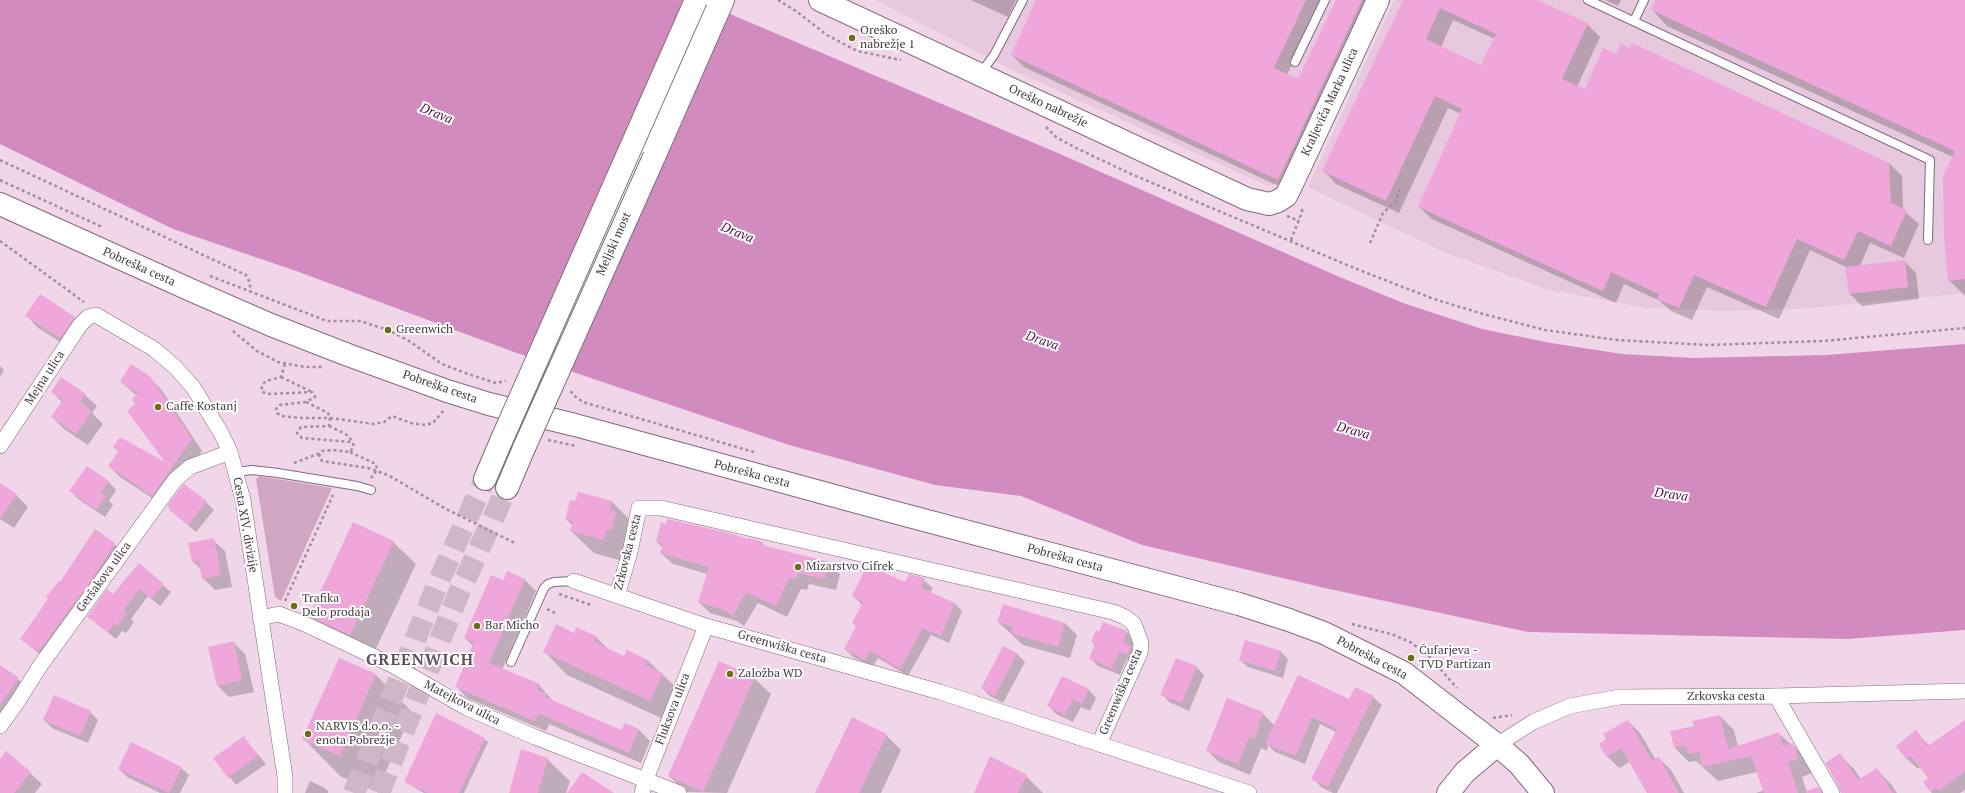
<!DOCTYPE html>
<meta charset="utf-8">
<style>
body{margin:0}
canvas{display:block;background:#f0d6e8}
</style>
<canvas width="1965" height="793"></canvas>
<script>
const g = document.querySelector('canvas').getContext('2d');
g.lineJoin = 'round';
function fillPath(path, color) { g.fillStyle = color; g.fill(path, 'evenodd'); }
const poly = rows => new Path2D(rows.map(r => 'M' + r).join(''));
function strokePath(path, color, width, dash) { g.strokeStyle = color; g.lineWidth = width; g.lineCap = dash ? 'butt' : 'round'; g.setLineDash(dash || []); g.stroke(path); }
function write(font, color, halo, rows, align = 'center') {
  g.font = font + ' "PT Serif",serif'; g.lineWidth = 4; g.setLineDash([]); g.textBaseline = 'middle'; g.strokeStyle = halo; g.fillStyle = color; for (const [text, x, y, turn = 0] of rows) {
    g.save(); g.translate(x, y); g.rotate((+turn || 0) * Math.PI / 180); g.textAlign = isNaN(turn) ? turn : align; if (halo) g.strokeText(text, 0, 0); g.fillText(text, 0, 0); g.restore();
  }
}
fillPath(poly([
 [874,0,1367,0,1283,181,1268,186,1010,69],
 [1394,0,1965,0,1965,293,1800,309,1723,311,1646,308,1549,290,1441,251,1308,187]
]), '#e8c8de');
fillPath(poly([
 [259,476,332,488,281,601,275,597,256,479]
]), '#d1a5c4');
fillPath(poly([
 [0,0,697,0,1060,154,1335,275,1403,303,1482,329,1551,343,1622,354,1693,358,1826,355,1965,344,1965,630,1847,639,1528,632,1325,588,1142,545,1021,496,935,485,789,445,514,352,299,272,173,229,0,144]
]), '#d28bbf');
fillPath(poly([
 [971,0,1016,0,1008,17],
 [1037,0,1323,0,1287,75,1299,81,1337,0,1379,0,1289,191,1024,67,1012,55],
 [1405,0,1534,0,1587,24,1600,37,1577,87,1585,90,1889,163,1902,176,1903,210,1919,224,1904,258,1870,243,1860,266,1904,261,1916,273,1919,299,1862,306,1850,294,1846,267,1810,250,1779,319,1707,287,1692,320,1671,311,1660,301,1624,284,1616,303,1432,219,1419,207,1461,114,1448,108,1399,213,1336,184,1324,171],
 [1453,20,1495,39,1482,67,1441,47],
 [1605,0,1621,0,1618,6],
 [1657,0,1965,0,1965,296,1949,280,1953,157,1667,26,1652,10],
 [40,295,74,318,86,330,73,350,38,328,27,316],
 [0,366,4,370,0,377],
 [149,377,161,389,202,451,164,506,120,477,109,466,119,452,114,447,168,465,137,405,137,396,121,382],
 [52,392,85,395,97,406,92,413,103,424,88,445,64,429,52,417,62,402],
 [87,467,109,482,116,490,109,501,113,505,105,517,78,499,71,491],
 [0,484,16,495,28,507,14,528,0,519],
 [578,493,612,502,634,524,626,562,594,553,571,531,573,526,566,519,576,502],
 [206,502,214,510,196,532,170,510],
 [213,540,225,551,232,587,215,590,203,578,202,570,193,562],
 [393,542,416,564,372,657,332,638,310,616],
 [657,542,762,543,766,547,829,563,840,574,836,590,809,584,807,590,801,589,787,617,758,603,744,626,737,621,710,613,699,602,707,574,673,564,661,553,663,548],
 [114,544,122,551,46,659,21,639,60,583],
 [139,564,171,592,160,606,148,596,131,619,134,622,126,633,122,631,116,639,88,617,113,595],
 [921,578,933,588,930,593,954,603,962,611,949,643,931,635,908,676,878,658,873,667,853,657,845,649,857,627,853,623,862,605,853,596],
 [525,580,536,591,502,670,539,685,554,702,622,732,625,724,639,730,650,741,641,763,549,724,546,731,467,698,456,686,473,646,465,638,504,582],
 [998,622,1065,623,1077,635,1070,658,1023,645],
 [1104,623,1127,632,1134,640,1132,648,1138,655,1135,662,1127,659,1120,675,1098,666,1090,658,1095,645,1092,642,1100,633],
 [574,634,596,637,608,649,625,657,647,660,662,674,685,696,672,723,567,675,545,652],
 [233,642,245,654,254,692,229,697,217,685],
 [1003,647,1017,654,1025,662,1003,703,990,696,982,688],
 [1280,651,1288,659,1283,678,1248,667,1240,660],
 [1196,667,1204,675,1189,711,1169,702,1162,694],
 [0,670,18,679,26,687,6,716,0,712],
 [376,675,412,712,377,792,340,776,304,739],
 [754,678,771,694,727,793,686,792,669,776],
 [1089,690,1096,698,1090,711,1081,707,1073,722,1056,714,1049,706],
 [1373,697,1382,705,1337,793,1333,793,1321,787,1313,778,1336,732,1320,724,1305,764,1275,752,1268,745,1267,751,1261,748,1250,775,1219,762,1207,750,1262,713,1275,726,1349,700],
 [90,712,98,720,88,743,52,728,44,720],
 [1720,716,1734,730,1738,747,1778,733,1807,758,1812,773,1802,777,1807,792,1818,788,1823,793,1756,793,1764,790,1757,772,1718,781,1696,761,1689,762,1675,748,1695,727],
 [1628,721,1640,733,1656,760,1659,758,1671,770,1684,793,1652,793,1630,762,1619,768,1607,756],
 [1965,729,1965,790,1960,793,1932,793,1924,783,1929,779,1920,767,1918,769,1907,759,1897,746,1916,732,1930,746],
 [886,735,901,750,881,793,817,793],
 [244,738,266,764,236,785,215,759],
 [484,739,488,742,464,793,424,793,405,782],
 [1840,755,1854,769,1861,779,1877,770,1891,784,1897,793,1842,793,1827,764],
 [547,759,570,781,566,793,509,793],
 [0,760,30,773,42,784,35,793,0,793],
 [181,768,189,775,180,793,160,793,127,777,119,769],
 [1026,776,1043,793,975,793],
 [310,781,325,788,328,791,328,793,305,793]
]), '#0003');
fillPath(poly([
 [1036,0,1306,0,1274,68,1298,79,1336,0,1362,0,1278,180,1011,55],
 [1403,0,1537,0,1588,23,1562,79,1585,89,1603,48,1616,54,1621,44,1629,48,1632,43,1889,163,1891,203,1907,210,1891,246,1858,231,1844,260,1797,239,1766,307,1694,275,1679,308,1657,299,1659,294,1611,272,1603,291,1418,207,1462,109,1435,96,1386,201,1322,171],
 [1440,8,1496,34,1481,65,1426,39],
 [1655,0,1965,0,1965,279,1948,281,1944,236,1943,177,1955,151,1651,10],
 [1905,260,1908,287,1849,294,1845,267],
 [40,294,75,317,60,338,25,316],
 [131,364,150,376,192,439,152,496,108,466,119,451,113,447,120,437,165,462,127,411,135,404,132,399,138,393,120,382],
 [61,377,86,394,80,402,92,411,76,434,51,417,63,400,51,392],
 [87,466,109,481,101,493,106,496,96,510,69,491],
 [0,483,17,494,0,519],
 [184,484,207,501,188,525,169,510,170,508,167,506],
 [578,492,612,501,610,510,616,512,612,530,607,529,604,540,570,531,573,521,565,520,570,500,575,501],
 [667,519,729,533,748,539,749,538,763,542,762,545,829,562,825,579,798,573,796,579,789,578,776,606,746,592,733,616,724,610,698,602,709,567,660,553,663,544,656,542,661,522,666,524],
 [353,522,394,541,350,635,309,616],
 [95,529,115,543,92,579,38,652,20,639,48,599,46,597,59,581,60,582],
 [214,538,221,575,202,579,199,561,192,562,188,543],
 [139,563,164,584,151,599,139,589,123,611,127,613,117,626,114,624,108,632,87,617,107,589,113,594],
 [867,565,905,582,909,574,921,577,925,579,921,588,955,603,941,636,923,628,900,669,870,651,865,660,844,649,856,626,852,623,863,602,852,596],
 [507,571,525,579,489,663,540,684,537,690,546,693,545,697,621,730,625,723,639,729,629,753,538,713,535,721,455,687,474,642,464,638,491,575,503,580],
 [1003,604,1065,623,1058,647,1010,633,1013,627,997,622],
 [1103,622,1127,631,1123,642,1131,646,1127,655,1119,652,1112,668,1089,659,1095,643,1091,642,1096,630,1099,632],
 [556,624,574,633,576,627,596,636,594,642,624,656,627,650,648,660,645,665,663,673,650,701,543,652],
 [1245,640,1281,651,1275,671,1239,660],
 [234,641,242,680,217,686,208,647],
 [1003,646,1017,653,995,696,981,688],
 [339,658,376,674,340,756,302,739],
 [1176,658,1197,666,1182,703,1160,695],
 [719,661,755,677,703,792,668,776],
 [0,665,19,678,0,705],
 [1298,675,1349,699,1355,687,1374,696,1328,787,1311,779,1337,729,1312,717,1296,756,1265,744],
 [1062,676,1089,689,1082,704,1073,700,1065,715,1047,706],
 [54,695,91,711,80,736,43,720],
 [1227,698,1263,712,1255,739,1249,737,1238,764,1206,751],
 [436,713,485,738,459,793,428,793,404,782],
 [1720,715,1728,749,1779,732,1783,746,1793,743,1798,759,1788,762,1798,793,1764,793,1751,756,1702,767,1699,752,1688,754,1686,745,1674,748,1670,731,1694,726,1692,721],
 [852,717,887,734,859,793,815,793],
 [1628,720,1652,761,1659,757,1679,793,1647,793,1621,748,1606,757,1599,744,1606,739,1603,734],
 [1965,720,1965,771,1939,791,1936,788,1930,792,1923,782,1928,778,1911,756,1906,759,1896,746,1916,730,1928,746],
 [244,736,258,756,228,778,213,758],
 [131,742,182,767,169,793,118,769],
 [521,749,548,758,538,793,509,793],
 [6,751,31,772,14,793,0,793,0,759],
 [1840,753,1858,780,1877,768,1893,793,1841,793,1836,780,1825,763],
 [990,756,1027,775,1018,793,974,793],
 [582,772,614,793,567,793],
 [1818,787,1822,793,1806,793,1806,791]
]), '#efa6db');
strokePath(poly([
 [354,793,437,585,485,479],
 [379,793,458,595,507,488]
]), '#ceb7c7', 22, [22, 11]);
const lane = poly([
 [1588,0,1930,160,1928,240],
 [1634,21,1644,0],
 [1295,62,1325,0],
 [980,74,994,55,1023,0],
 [236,472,252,470,278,473,357,486,371,490],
 [511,662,544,588,548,584,554,582,574,581]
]);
const street = poly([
 [0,446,80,325,88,317,96,315,154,349,175,367,193,387,221,433,230,452,243,500,285,777,285,793],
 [574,581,706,626,940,692,1249,793],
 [617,596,630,552,639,508,661,508,1113,612,1125,617,1134,624,1141,643,1140,653,1099,744],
 [260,618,279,614,305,624,394,666,467,708,535,737,679,793],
 [1776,696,1832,793],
 [0,726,18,701,40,666,175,480,190,467,230,452],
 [1497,745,1533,722,1570,706,1619,697,1776,696,1965,691],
 [642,793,646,779,706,626]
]);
const secondary = poly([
 [820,0,1247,199,1269,204,1278,201,1286,196,1292,184,1378,0],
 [0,204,193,291,271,325,348,355,447,391,489,404,575,425,886,510,1239,604,1289,620,1324,633,1404,673,1497,745,1519,764,1543,793],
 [532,406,710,0],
 [1448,793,1465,772,1497,745]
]);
const highway = poly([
 [654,157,723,0],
 [485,479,502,439],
 [507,488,524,448]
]);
strokePath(lane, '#816a7a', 10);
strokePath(street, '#816a7a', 16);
strokePath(secondary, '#816a7a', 24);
strokePath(highway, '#816a7a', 24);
strokePath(poly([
 [778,0,796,11,827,35,857,51,901,60],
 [1046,127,1056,137,1074,147,1131,174,1359,270,1434,299,1483,314,1545,330,1617,340,1708,345,1823,341,1965,328],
 [0,160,246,275,250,283,250,292],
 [0,180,102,227],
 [1287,216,1299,221],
 [1291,240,1302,212,1302,207],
 [0,241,84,302],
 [1370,243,1383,213,1396,201,1401,186],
 [210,276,327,321,360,321,388,330,409,341,442,364,468,374,496,383,506,381],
 [233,331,257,351,278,362,305,367,323,367],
 [285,364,281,377,266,381,263,384,261,390,263,392,268,394,312,392,315,397,306,402,280,405,276,409,277,413,281,416,302,418,330,418,329,426,301,427,297,433,302,438,352,442,354,446,350,452,333,450,322,451,319,456,322,461,368,468,388,475,446,509,517,544],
 [281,377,312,392],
 [571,391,573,395,583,402,754,452],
 [306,402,328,413,330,418,374,424,384,422,392,416,411,423,425,425,433,423,444,410],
 [329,426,349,436,352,442],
 [548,440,576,446],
 [350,452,376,464,377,470,371,478],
 [294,463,320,453],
 [559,594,591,605],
 [285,601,333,495],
 [547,609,557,614],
 [1352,624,1394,635,1410,642,1428,655,1457,688],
 [1493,718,1512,715]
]), '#a28e9c', 2.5, [3, 3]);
strokePath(lane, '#fff', 8);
strokePath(street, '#fff', 15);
strokePath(secondary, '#fff', 22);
strokePath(highway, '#fff', 22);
const highwayBridge = poly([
 [502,439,696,0],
 [524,448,654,157]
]);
strokePath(highwayBridge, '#816a7a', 24, []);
strokePath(highwayBridge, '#fff', 22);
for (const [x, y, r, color] of [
 [852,38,4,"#6b6e11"],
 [388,330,4,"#6b6e11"],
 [158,407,4,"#6b6e11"],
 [798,567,4,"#6b6e11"],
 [294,606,4,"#6b6e11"],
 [477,626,4,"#6b6e11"],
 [1411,658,4,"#6b6e11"],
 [730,674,4,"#6b6e11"],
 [308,734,4,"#6b6e11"]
]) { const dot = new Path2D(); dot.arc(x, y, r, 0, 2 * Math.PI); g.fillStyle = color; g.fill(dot); strokePath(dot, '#fff', 1.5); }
write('12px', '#443941', '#fff', [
 ["Oreško",860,31],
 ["nabrežje 1",860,45],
 ["Greenwich",396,330],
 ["Caffe Kostanj",166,407],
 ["Mizarstvo Cifrek",806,567],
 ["Trafika",302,599],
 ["Delo prodaja",302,613],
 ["Bar Micho",485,626],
 ["Čufarjeva -",1419,651],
 ["TVD Partizan",1419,665],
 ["Založba WD",738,674],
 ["NARVIS d.o.o. -",316,727],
 ["enota Pobrežje",316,741]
], 'left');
write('12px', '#443941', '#fff', [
 ["Kraljeviča Marka ulica",1330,102,-65],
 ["Oreško nabrežje",1048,106,25],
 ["Meljski most",614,244,-66],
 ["Pobreška cesta",139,267,24],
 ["Mejna ulica",45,378,-57],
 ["Pobreška cesta",440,387,19],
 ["Pobreška cesta",752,474,15],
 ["Cesta XIV. divizije",245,525,80],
 ["Zrkovska cesta",628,552,-76],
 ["Pobreška cesta",1065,558,15],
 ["Geršakova ulica",104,577,-54],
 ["Greenwiška cesta",782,647,16],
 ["Pobreška cesta",1372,658,28],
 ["Greenwiška cesta",1121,692,-67],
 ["Zrkovska cesta",1726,697],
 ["Matejkova ulica",462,703,27],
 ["Fluksova ulica",673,709,-69]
]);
write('italic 13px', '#4f1043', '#fff', [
 ["Drava",436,114,22],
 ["Drava",737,233,22],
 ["Drava",1042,341,19],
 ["Drava",1353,431,15],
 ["Drava",1671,495,8]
]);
g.letterSpacing = '1px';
write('bold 16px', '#654f5e', '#fff', [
 ["GREENWICH",420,660]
]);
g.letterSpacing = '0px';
</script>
